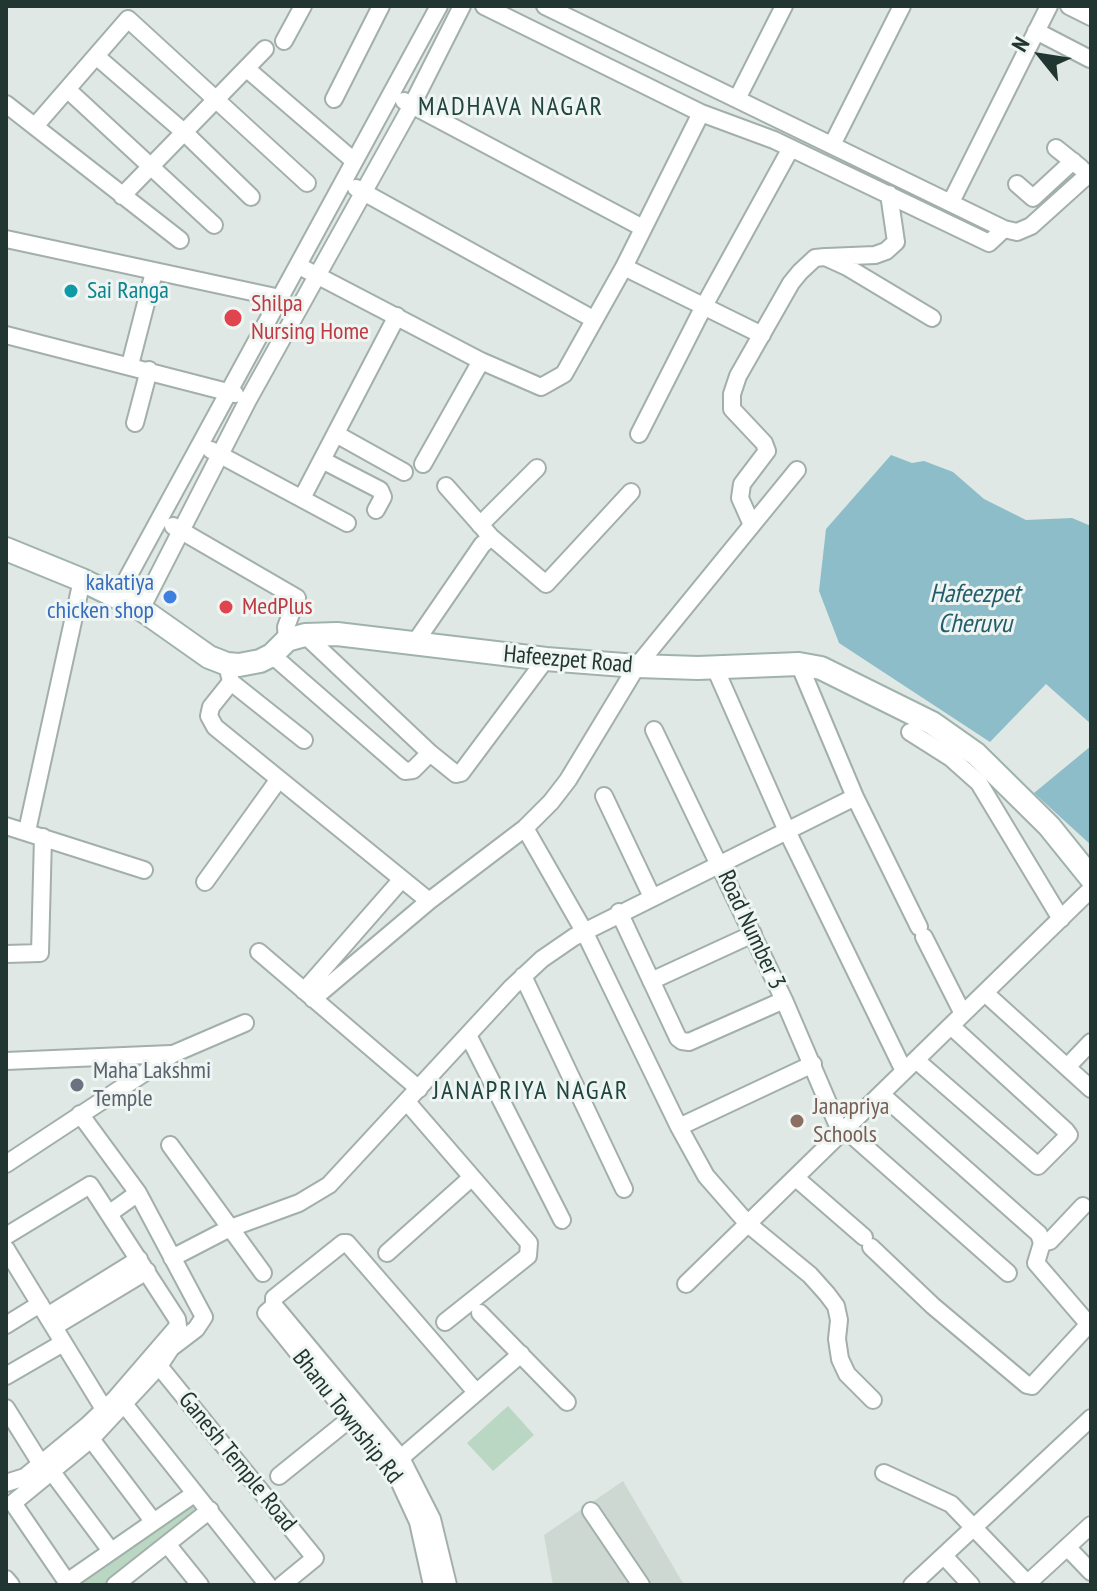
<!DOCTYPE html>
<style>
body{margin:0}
#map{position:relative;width:1097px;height:1591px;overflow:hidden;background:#dfe8e4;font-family:"PT Sans Narrow",sans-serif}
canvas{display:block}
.frame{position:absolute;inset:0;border:8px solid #223631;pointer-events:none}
.north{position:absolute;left:1001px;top:16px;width:80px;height:80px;-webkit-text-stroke:6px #eef5f2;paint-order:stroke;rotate:300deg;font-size:22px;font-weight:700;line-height:32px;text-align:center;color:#223631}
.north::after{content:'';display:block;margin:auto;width:28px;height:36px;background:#223631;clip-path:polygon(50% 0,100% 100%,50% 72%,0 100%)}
</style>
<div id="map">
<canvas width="1097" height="1591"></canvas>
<div class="frame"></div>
<div class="north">N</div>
</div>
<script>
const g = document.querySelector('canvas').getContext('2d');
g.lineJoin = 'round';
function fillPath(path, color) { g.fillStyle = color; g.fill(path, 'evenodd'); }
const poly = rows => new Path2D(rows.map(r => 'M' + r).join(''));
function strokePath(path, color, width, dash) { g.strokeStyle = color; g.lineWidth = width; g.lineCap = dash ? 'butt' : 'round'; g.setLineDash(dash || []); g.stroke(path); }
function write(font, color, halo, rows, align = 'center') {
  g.font = font + ' "PT Sans Narrow",sans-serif'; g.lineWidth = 6; g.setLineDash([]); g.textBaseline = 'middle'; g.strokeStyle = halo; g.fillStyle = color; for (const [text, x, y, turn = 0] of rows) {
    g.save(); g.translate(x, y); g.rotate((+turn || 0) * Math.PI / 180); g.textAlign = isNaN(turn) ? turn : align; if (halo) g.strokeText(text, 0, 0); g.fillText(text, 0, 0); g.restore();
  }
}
fillPath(poly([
 [623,1481,684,1585,553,1585,544,1535]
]), '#cdd8d3');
fillPath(poly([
 [508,1406,534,1435,493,1471,467,1443],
 [194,1494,210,1510,115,1585,69,1585]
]), '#b9d7c2');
fillPath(poly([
 [891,455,912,463,924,461,953,472,984,499,1026,520,1072,518,1091,526,1091,724,1046,684,990,742,839,643,819,591,826,529],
 [1091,746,1091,845,1034,793]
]), '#8cbdc8');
const street = poly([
 [484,6,701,113],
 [545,6,1004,229,1017,232,1031,226,1091,172],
 [1069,6,1091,17],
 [1036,31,1090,59],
 [284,41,303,6],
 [96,56,185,133,251,197],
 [247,69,354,161],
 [68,90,214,225],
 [334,99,381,6],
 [737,99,784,6],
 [404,101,643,228],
 [6,104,180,240],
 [36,125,128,19,307,183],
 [832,145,902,6],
 [1056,148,1081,168],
 [1017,184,1033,198,1073,161],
 [356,188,593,319],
 [122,196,265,49],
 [951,202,1049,6],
 [6,239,280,298],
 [827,257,875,255,886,251,896,242,889,194],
 [299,266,481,361,541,387,564,374,624,267,701,113,774,140,989,243,1004,229],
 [624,267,762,335],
 [6,335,235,394],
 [130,365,154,272],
 [135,423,149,370],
 [336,434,404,472],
 [639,434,704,306,791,148],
 [211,450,347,523],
 [322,460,380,490,383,497,376,510],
 [423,464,481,361],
 [446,486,491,537,546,584,631,492],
 [302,498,397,316],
 [480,525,537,468],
 [752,525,740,498,742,484,767,451,764,443,732,409,732,394,738,376,791,283,800,272,815,258,825,257,847,267,932,318],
 [173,526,297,598,286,627,287,640],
 [117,597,439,6],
 [141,609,248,400,412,105,462,6],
 [305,635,430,753],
 [414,644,482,545,491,537],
 [272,655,405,771,413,770,430,753,456,774,461,773,546,659],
 [227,664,231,682,211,707,209,716,215,727,429,901],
 [799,664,855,797,919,927],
 [715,668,787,831,904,1071],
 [231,682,304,740],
 [654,730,784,1000,841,1133],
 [910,732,951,758,979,783,1061,919],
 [604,796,652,897],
 [6,826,144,870],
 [525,828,584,931,679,1127,706,1176,748,1224,810,1275,827,1294,836,1306,839,1320,837,1339,840,1359,847,1374,873,1400],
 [27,831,82,580],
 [205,882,279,779],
 [619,912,678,1038,682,1041,689,1042,784,1000],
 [924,937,963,1014],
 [259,952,419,1089],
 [6,954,40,953,43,837],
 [523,976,624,1189],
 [651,981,753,934],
 [304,991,402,879],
 [985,993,1091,1089],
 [313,999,429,901,525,828,551,802,568,780,637,666,797,470],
 [468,1035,562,1220],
 [916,1060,1038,1166,1069,1135,1066,1131,951,1026],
 [6,1061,171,1054],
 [1067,1067,1091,1042],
 [881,1094,1039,1234,1042,1243,1036,1263,1091,1327],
 [407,1102,529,1243,528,1256,445,1322],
 [679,1127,813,1064],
 [845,1129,1008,1273],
 [170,1145,263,1273],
 [6,1164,173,1054,245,1023],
 [796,1178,864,1237],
 [110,1213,138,1193],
 [6,1236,90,1185,177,1319,178,1326,115,1399,88,1425,25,1477,6,1483],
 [1042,1243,1050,1241,1083,1206],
 [871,1247,933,1306,1027,1385,1032,1386,1089,1324],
 [6,1249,104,1409],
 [387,1253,471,1178],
 [172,1258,228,1229,299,1203,329,1185,512,987,542,959,574,937,855,797],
 [686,1284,1091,889],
 [277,1309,401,1458,432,1519,448,1585],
 [480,1313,567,1402],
 [47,1316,139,1259],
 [6,1325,40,1304],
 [54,1327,147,1271],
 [159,1366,315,1558,282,1585],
 [6,1376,63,1343],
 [124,1404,268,1585],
 [6,1408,41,1464],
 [91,1439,153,1521],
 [395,1463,521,1354],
 [52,1472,111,1551],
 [884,1473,951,1504,1029,1585],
 [279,1476,351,1418],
 [591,1511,641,1585],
 [167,1544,200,1585],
 [1067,1547,1091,1572],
 [944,1556,971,1585],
 [6,1579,11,1585],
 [67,1582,194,1494],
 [1028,1583,1091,1525],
 [69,1585,13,1503,91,1439,159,1366,171,1348,196,1329,204,1317,138,1193,80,1114],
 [115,1585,210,1510],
 [432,1585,418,1522,400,1483,390,1467,266,1313,274,1306,274,1298,343,1243,347,1243,476,1392],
 [912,1585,1091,1418]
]);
const secondary = poly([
 [6,549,82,580,141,609,209,657,227,664,239,665,260,661,272,655,287,640,305,635,337,634,546,659,637,666,698,668,799,664,821,668,932,723,976,754,1049,826,1091,878]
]);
strokePath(street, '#a3afab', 20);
strokePath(secondary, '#9fb3ac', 26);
strokePath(street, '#fff', 16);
strokePath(secondary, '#fff', 22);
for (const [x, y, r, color] of [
 [71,291,8,"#0f9aa8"],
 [233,318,10,"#e0444e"],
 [170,597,8,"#3f7fe0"],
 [226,607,8,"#e0444e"],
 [77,1085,8,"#6b7280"],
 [797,1121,8,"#8d6e63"]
]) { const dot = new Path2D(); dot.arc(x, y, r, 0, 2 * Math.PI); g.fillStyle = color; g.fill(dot); strokePath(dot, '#eef5f2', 3); }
write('24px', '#0d838f', '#eef5f2', [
 ["Sai Ranga",87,291]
], 'left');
write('24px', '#be3a42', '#eef5f2', [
 ["Shilpa",251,304],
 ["Nursing Home",251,332],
 ["MedPlus",242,607]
], 'left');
write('24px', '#366cbe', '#eef5f2', [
 ["kakatiya",154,583],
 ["chicken shop",154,611]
], 'right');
write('24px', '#223631', '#eef5f2', [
 ["Hafeezpet Road",568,660,5],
 ["Road Number 3",751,930,65],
 ["Bhanu Township Rd",347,1417,52],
 ["Ganesh Temple Road",237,1462,51]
]);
write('24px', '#5b616d', '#eef5f2', [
 ["Maha Lakshmi",93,1071],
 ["Temple",93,1099]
], 'left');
write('24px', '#785e54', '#eef5f2', [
 ["Janapriya",813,1107],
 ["Schools",813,1135]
], 'left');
g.letterSpacing = '2px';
write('26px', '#20453e', '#eef5f2', [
 ["MADHAVA NAGAR",511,108],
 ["JANAPRIYA NAGAR",531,1092]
]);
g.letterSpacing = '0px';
write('italic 26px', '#235d6b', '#eef5f2', [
 ["Hafeezpet",975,595],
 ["Cheruvu",975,625]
]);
</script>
